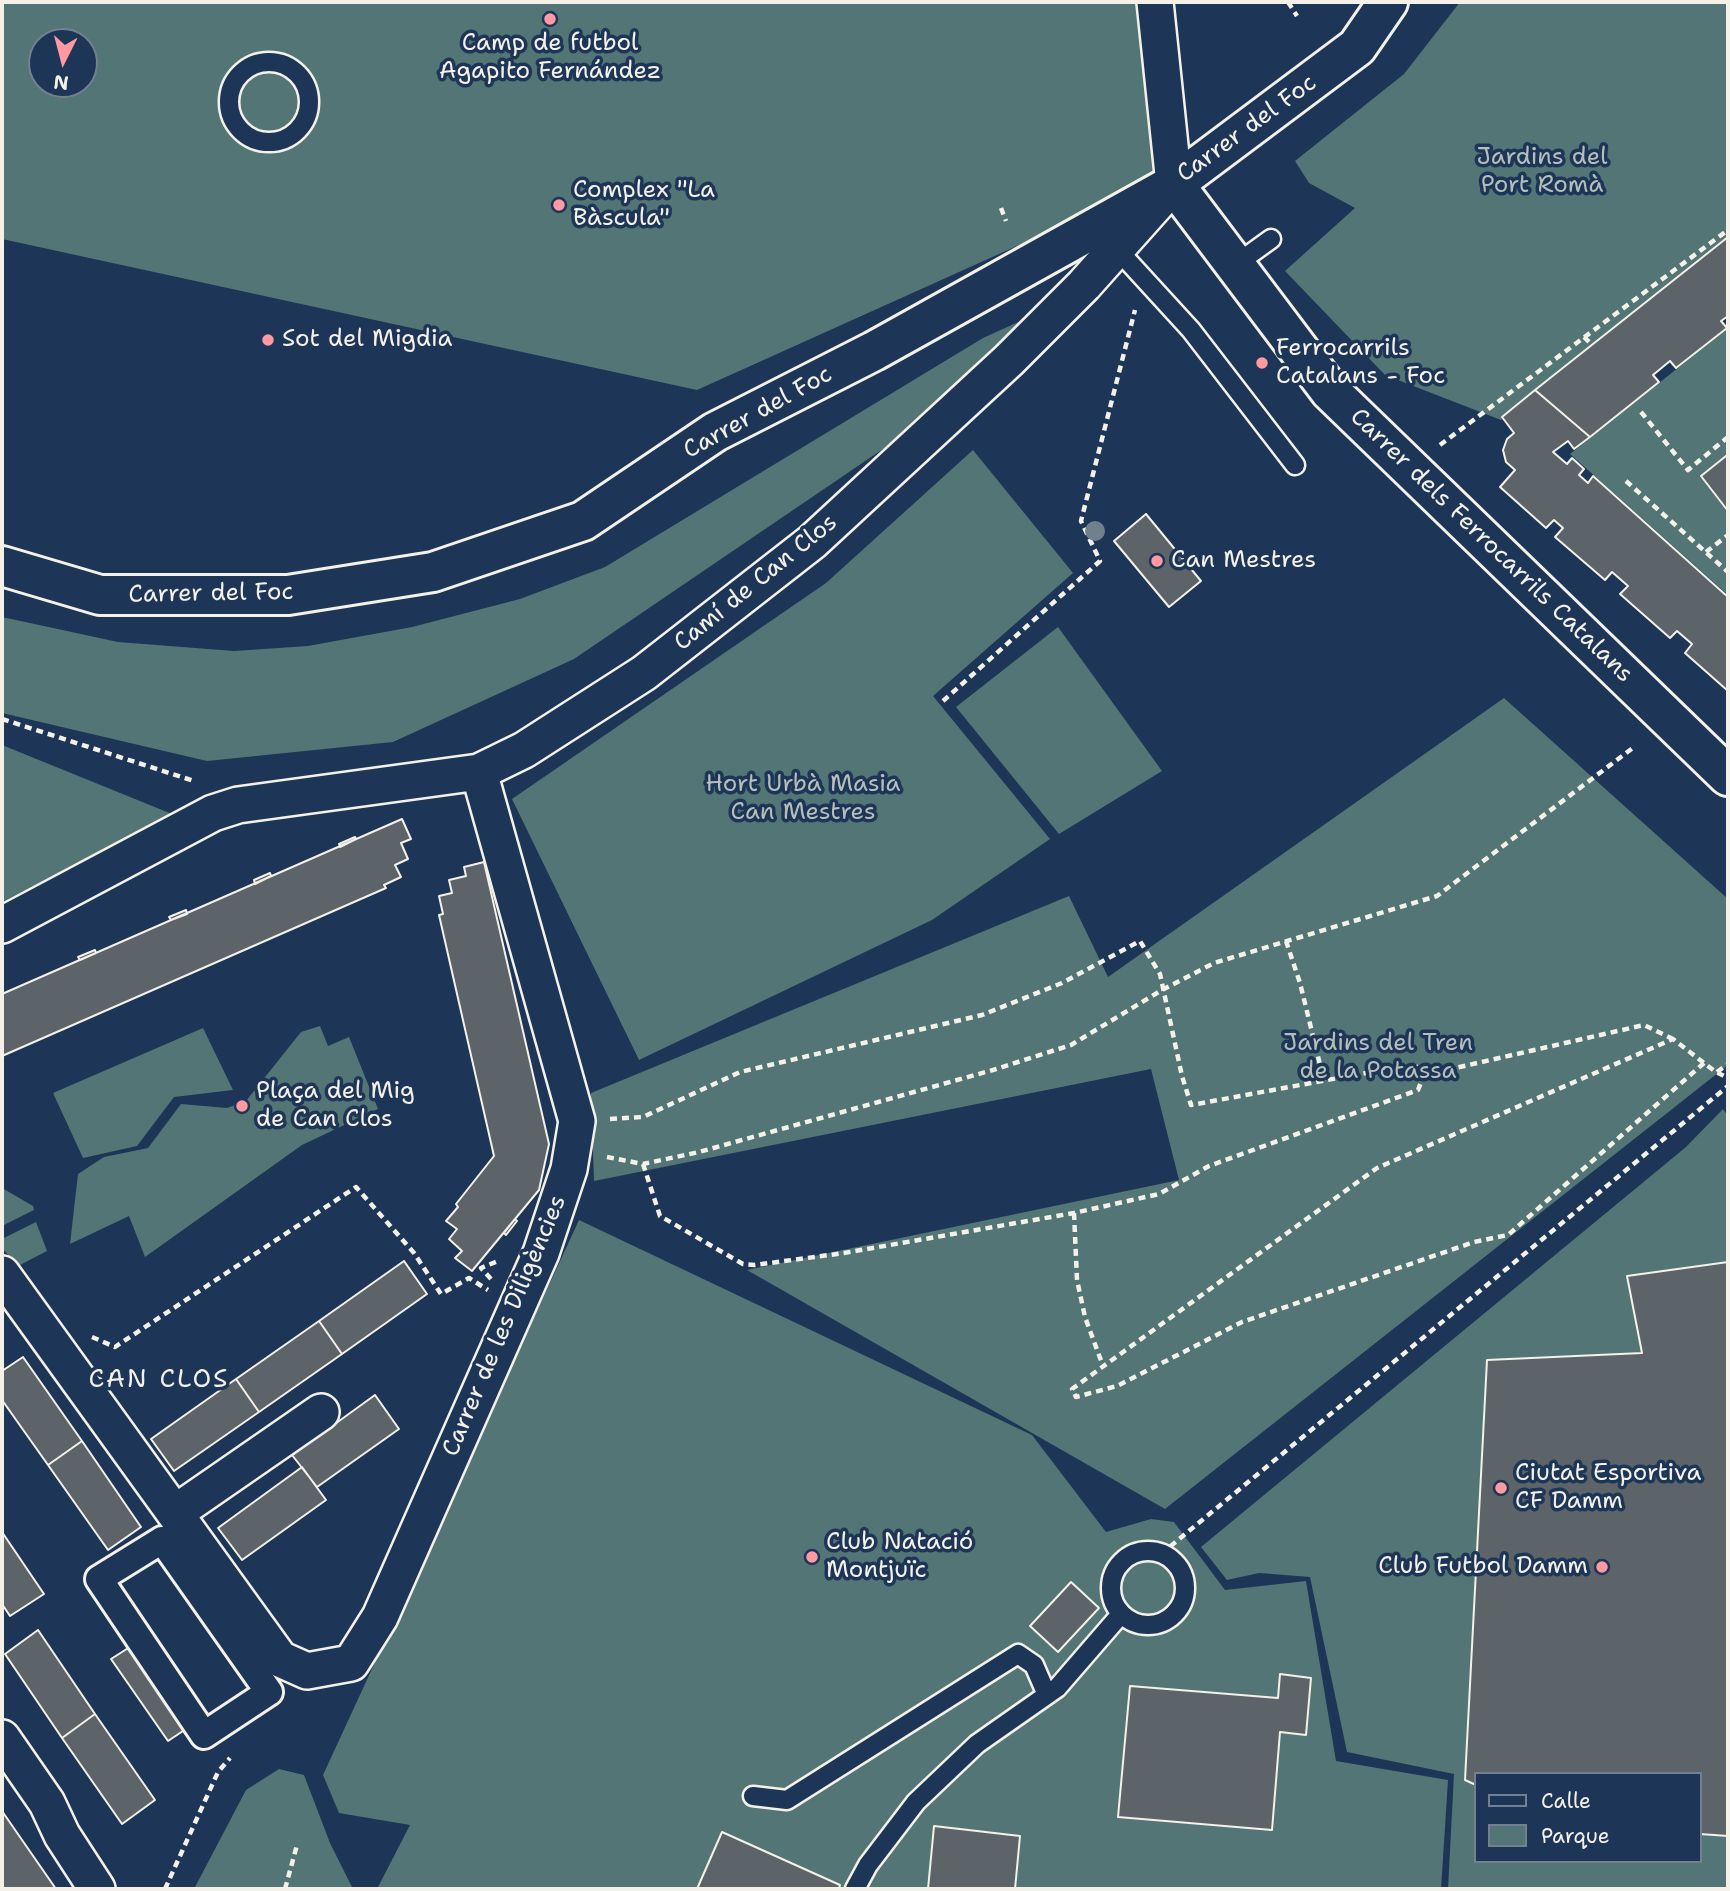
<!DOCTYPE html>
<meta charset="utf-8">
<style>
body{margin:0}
#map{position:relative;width:1730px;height:1891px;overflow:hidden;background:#1d3557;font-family:"Shantell Sans",sans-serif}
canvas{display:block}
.frame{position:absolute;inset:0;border:4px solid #f4f1e8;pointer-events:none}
.legend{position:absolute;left:1474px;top:1772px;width:228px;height:91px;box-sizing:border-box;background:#1d3557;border:2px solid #738091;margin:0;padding:9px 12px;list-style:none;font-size:21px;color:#f4f1e8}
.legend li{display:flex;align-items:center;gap:14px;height:35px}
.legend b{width:35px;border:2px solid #738091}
.north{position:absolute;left:28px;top:28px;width:70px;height:70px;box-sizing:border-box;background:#1d3557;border:2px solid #738091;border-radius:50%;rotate:186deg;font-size:19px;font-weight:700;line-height:28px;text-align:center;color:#f4f1e8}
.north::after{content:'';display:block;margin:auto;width:24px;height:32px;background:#ff9aa2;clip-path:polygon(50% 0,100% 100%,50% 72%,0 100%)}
</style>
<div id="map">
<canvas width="1730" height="1891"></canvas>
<div class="frame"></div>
<ul class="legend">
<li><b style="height:9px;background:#1d3557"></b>Calle</li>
<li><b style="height:19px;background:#537575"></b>Parque</li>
</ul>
<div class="north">N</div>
</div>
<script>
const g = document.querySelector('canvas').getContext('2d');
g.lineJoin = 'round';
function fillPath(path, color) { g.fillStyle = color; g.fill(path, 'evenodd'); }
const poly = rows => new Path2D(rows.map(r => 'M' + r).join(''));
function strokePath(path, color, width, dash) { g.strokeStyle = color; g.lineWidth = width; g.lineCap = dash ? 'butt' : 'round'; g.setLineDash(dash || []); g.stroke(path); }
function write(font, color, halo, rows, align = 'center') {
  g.font = font + ' "Shantell Sans",sans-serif'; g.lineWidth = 7; g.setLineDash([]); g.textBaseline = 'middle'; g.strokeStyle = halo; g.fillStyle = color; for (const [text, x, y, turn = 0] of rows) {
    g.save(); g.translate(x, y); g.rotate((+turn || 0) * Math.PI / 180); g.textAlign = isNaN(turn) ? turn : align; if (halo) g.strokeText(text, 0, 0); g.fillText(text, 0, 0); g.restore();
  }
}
fillPath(poly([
 [2,2,1155,2,1174,184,1059,227,697,390,2,239],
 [42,42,84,42,84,84,42,84],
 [1460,2,1728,2,1728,241,1501,420,1385,375,1285,271,1355,208,1309,183,1295,161,1404,74],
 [1025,319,927,419,574,659,393,742,207,761,2,713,2,617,118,642,234,651,308,646,412,627,520,599,605,567,983,338],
 [1728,328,1728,595,1570,454],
 [973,450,1073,573,933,696,1050,839,932,920,639,1060,512,799,826,583],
 [1058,627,1162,771,1059,834,956,707],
 [1504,698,1728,899,1728,1065,1165,1509,747,1270,1179,1180,1151,1069,594,1181,591,1093,1069,896,1108,977],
 [2,745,172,814,2,902],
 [320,1026,328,1046,349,1037,378,1109,302,1145,145,1257,129,1216,70,1244,78,1174,104,1157,148,1148,181,1104,227,1108,246,1101,301,1032],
 [203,1028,233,1090,174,1097,137,1146,83,1158,53,1093],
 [1723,1109,1728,1116,1728,1889,1448,1889,1454,1774,1347,1752,1310,1577,1259,1573,1227,1580,1201,1547,1686,1147],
 [1476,1774,1700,1774,1700,1861,1476,1861],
 [2,1188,33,1206,34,1210,2,1226],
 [579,1220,1032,1435,1106,1532,1151,1519,1174,1522,1225,1590,1306,1581,1336,1761,1448,1780,1441,1889,377,1889,410,1825,339,1813,323,1775],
 [36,1222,47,1251,18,1266,2,1248,2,1239],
 [279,1769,304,1775,330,1843,353,1889,194,1889,246,1790]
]), '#537575');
const building = poly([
 [1728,237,1728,316,1721,321,1727,328,1676,368,1670,361,1653,375,1659,382,1590,437,1535,390,1728,237],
 [1535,390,1590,437,1574,449,1568,441,1553,452,1567,464,1572,458,1584,469,1579,475,1588,483,1593,476,1728,597,1728,691,1685,653,1692,644,1677,631,1670,638,1620,594,1628,586,1612,572,1605,580,1555,537,1563,528,1554,520,1546,528,1500,487,1515,470,1506,462,1503,450,1507,439,1514,433,1502,417,1535,390],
 [1726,456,1728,459,1728,511,1701,476,1726,456],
 [1146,514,1201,581,1169,607,1114,541,1146,514],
 [402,819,411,839,401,843,408,859,395,865,401,877,384,885,386,888,2,1056,2,994,402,819],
 [355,837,356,839,340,847,339,844,355,837],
 [484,862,549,1144,539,1190,472,1271,455,1258,462,1251,449,1239,457,1229,446,1221,458,1207,456,1204,494,1156,439,915,443,914,439,896,452,893,449,880,466,876,464,867,484,862],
 [270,873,271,876,255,884,254,880,270,873],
 [186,910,187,914,171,920,169,917,186,910],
 [95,950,96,953,80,960,78,957,95,950],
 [515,1219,517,1221,506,1235,504,1233,515,1219],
 [404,1261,427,1294,342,1354,319,1321,404,1261],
 [1728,1262,1728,1836,1700,1834,1700,1774,1476,1774,1476,1785,1465,1780,1487,1360,1642,1353,1627,1276,1728,1262],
 [319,1321,342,1354,259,1412,236,1379,319,1321],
 [23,1357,82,1441,48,1465,2,1400,2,1371,23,1357],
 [236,1379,259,1412,174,1471,151,1439,236,1379],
 [375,1395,399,1429,317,1487,292,1455,375,1395],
 [82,1441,141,1527,108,1550,48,1465,82,1441],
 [302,1467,326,1500,242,1560,218,1528,302,1467],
 [2,1532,44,1594,10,1616,2,1604,2,1532],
 [1071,1582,1099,1608,1058,1652,1030,1626,1071,1582],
 [38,1630,95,1714,62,1738,5,1654,38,1630],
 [133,1645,189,1727,168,1741,111,1659,133,1645],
 [1280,1674,1311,1678,1306,1735,1280,1732,1272,1830,1118,1817,1130,1686,1278,1698,1280,1674],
 [95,1714,155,1800,122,1824,62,1738,95,1714],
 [2,1811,56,1889,2,1889,2,1811],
 [934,1826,1020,1836,1015,1889,928,1889,934,1826],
 [722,1832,840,1885,839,1889,697,1889,722,1832]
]);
fillPath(building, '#5d6469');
strokePath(building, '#f4f1e8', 2);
const service = poly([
 '229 102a40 40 0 1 1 80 0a40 40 0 1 1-80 0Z',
 [1116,248,1191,330,1295,465],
 [1235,265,1271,239],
 '1111 1588a37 37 0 1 1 74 0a37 37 0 1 1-74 0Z',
 [753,1796,787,1800,1018,1654,1034,1665,1047,1695],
 [855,1889,868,1865,916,1802,977,1744,1057,1688,1121,1614]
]);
const pedestrian = poly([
 [162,1540,269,1692,204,1735,99,1579,162,1540]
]);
const minor = poly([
 [2,925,213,813,238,805,479,772,524,750,644,673,812,542,1009,360,1084,285,1174,184,1155,2],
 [2,1274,280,1659,307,1671,351,1663,380,1617,541,1253,569,1169,577,1121,479,772],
 [175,1513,321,1412],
 [2,1738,47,1803,62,1835,97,1889]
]);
const tertiary = poly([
 [1174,184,1330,391,1728,776],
 [2,566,100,595,288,595,433,572,583,521,715,432,874,351,1174,184,1357,47,1388,2]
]);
strokePath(service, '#f4f1e8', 23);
strokePath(pedestrian, '#f4f1e8', 32);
strokePath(minor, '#f4f1e8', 40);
strokePath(tertiary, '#f4f1e8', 44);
strokePath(poly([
 [1288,2,1297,16],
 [1001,208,1006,221],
 [1584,337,1589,342],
 [1641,412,1688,470,1728,437],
 [1440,445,1728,230],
 [1626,481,1728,572],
 [1706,552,1728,535],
 [943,701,1100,561,1081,521,1135,310],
 [2,719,194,781],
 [1286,941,1300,983,1324,1081],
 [1704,1063,1508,1235,1474,1242,1242,1322,1117,1386,1076,1397,1072,1389,1377,1168,1673,1039,1704,1063,1716,1072,1728,1078],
 [1717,1072,1728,1064],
 [610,1119,643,1117,740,1072,982,1015,1062,983,1140,941,1160,974,1182,1076,1191,1105,1404,1066,1451,1069,1644,1025,1673,1039],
 [607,1157,643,1164,699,1152,993,1070,1071,1045,1162,990,1214,963,1437,896,1634,747],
 [643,1164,660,1216,743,1264,755,1265,844,1253,1074,1213,1159,1194,1209,1166,1418,1090,1427,1067],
 [1074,1213,1077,1280,1085,1317,1103,1366],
 [491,1279,481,1268,498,1261],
 [92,1337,115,1347,356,1187,414,1253,441,1294,469,1278,488,1290],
 [1161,1554,1728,1086],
 [165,1889,218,1772,230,1758],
 [285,1889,297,1845]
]), '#f4f1e8', 4.5, [7, 5]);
strokePath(service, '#1d3557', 18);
strokePath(pedestrian, '#1d3557', 26);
strokePath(minor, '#1d3557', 35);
strokePath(tertiary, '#1d3557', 38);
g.fillStyle = '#70818d';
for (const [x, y] of [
 [1095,531]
]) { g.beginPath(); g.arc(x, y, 10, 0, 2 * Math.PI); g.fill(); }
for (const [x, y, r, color] of [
 [550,19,7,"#ff9aa2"],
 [559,205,7,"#ff9aa2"],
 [268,340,7,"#ff9aa2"],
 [1262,363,7,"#ff9aa2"],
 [1157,561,7,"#ff9aa2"],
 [242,1106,7,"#ff9aa2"],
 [1501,1488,7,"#ff9aa2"],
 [812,1557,7,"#ff9aa2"],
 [1602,1567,7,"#ff9aa2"]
]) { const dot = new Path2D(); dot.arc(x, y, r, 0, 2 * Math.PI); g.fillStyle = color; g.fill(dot); strokePath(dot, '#1d3557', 2.5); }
write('24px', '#f4f1e8', '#1d3557', [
 ["Camp de futbol",550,44,"center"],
 ["Agapito Fernández",550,72,"center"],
 ["Complex \"La",573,191],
 ["Bàscula\"",573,219],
 ["Sot del Migdia",282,340],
 ["Ferrocarrils",1276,349],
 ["Catalans - Foc",1276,377],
 ["Can Mestres",1171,561],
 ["Plaça del Mig",256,1092],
 ["de Can Clos",256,1120],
 ["Ciutat Esportiva",1515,1474],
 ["CF Damm",1515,1502],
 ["Club Natació",826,1543],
 ["Montjuïc",826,1571],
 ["Club Futbol Damm",1588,1567,"right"]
], 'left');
write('24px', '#f4f1e8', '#1d3557', [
 ["Carrer del Foc",1247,129,-36],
 ["Carrer del Foc",758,413,-29],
 ["Carrer dels Ferrocarrils Catalans",1491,546,44],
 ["Camí de Can Clos",756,583,-39],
 ["Carrer del Foc",211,594,-1],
 ["Carrer de les Diligències",505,1326,-67]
]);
write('24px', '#b4bfba', '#1d3557', [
 ["Jardins del",1542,158],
 ["Port Romà",1542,186],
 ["Hort Urbà Masia",803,785],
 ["Can Mestres",803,813],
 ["Jardins del Tren",1378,1044],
 ["de la Potassa",1378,1072]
]);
g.letterSpacing = '2px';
write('26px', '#f4f1e8', '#1d3557', [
 ["CAN CLOS",159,1380]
]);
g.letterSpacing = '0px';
</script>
